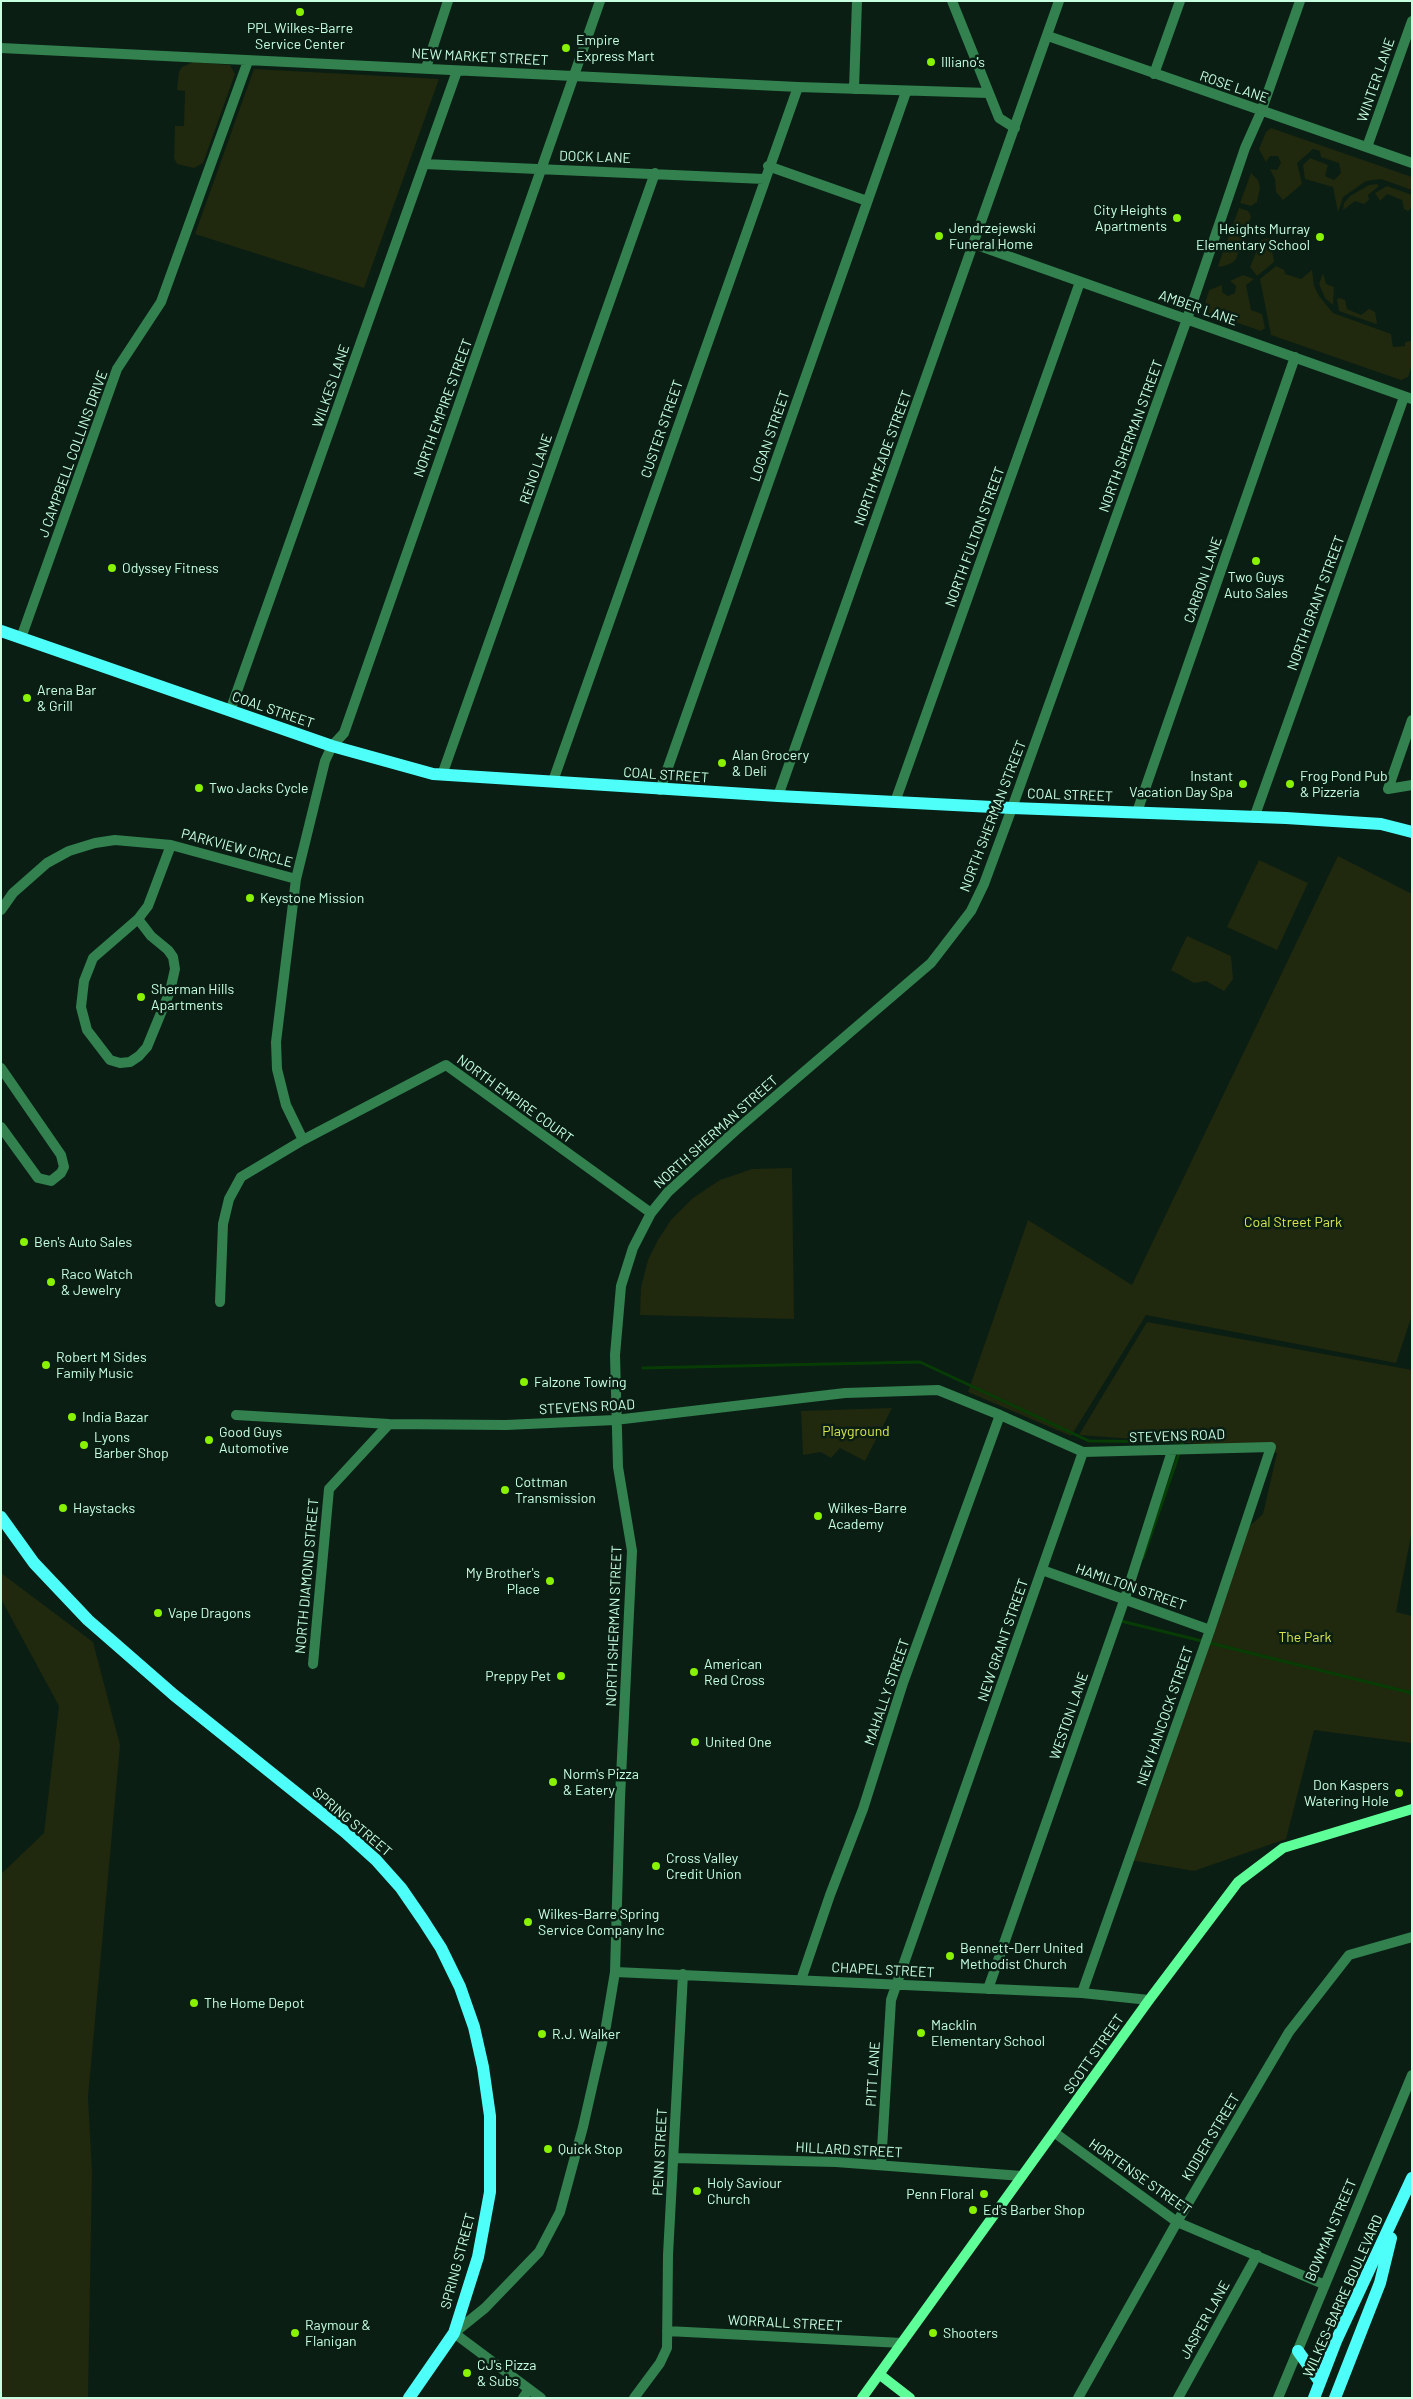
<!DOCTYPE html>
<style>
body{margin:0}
#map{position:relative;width:1413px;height:2399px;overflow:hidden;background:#0a1e14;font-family:Barlow,sans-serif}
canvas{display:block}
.frame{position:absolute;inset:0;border:2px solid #c7ffe1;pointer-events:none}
</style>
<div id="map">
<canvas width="1413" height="2399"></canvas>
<div class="frame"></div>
</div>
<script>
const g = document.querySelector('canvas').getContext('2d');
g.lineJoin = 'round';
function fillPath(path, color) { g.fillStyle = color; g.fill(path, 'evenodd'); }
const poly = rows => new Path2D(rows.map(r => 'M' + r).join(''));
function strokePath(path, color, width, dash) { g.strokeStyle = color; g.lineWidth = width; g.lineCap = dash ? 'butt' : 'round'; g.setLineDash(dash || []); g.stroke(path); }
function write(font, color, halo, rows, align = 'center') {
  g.font = font + ' Barlow,sans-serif'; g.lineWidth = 5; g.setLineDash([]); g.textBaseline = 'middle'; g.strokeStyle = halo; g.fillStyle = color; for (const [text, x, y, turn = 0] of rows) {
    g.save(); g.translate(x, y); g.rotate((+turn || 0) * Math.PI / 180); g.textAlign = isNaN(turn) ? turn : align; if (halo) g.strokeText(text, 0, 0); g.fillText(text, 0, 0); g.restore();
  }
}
fillPath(poly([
 [193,62,230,65,235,74,203,163,194,168,177,164,174,158,175,126,184,126,185,91,177,90,179,72,182,67],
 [254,69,439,79,364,288,195,234],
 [1271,128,1412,177,1412,190,1381,179,1366,181,1343,197,1338,212,1333,187,1305,179,1303,165,1310,158,1328,165,1325,176,1334,180,1341,173,1339,163,1321,157,1320,151,1313,149,1297,163,1302,184,1283,200,1276,192,1275,179,1270,169,1277,170,1281,163,1278,156,1270,156,1266,162,1259,149,1266,132],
 [1251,173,1258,180,1260,188,1257,202,1251,206,1240,203],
 [1378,184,1378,187,1368,195,1369,200,1364,204,1355,201,1343,210,1344,203,1350,196,1369,185],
 [1387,186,1412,195,1412,207,1408,211,1404,209,1402,200,1387,194,1380,201,1375,193],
 [1239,208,1248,211,1251,216,1236,259,1232,263,1221,267,1218,266],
 [1270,238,1274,262,1257,276,1250,267,1261,240],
 [1276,266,1284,270,1285,274,1301,279,1312,270,1314,286,1319,296,1333,313,1391,334,1393,347,1405,346,1405,342,1412,341,1412,365,1408,377,1401,380,1271,335,1260,279],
 [1323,273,1326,284,1334,287,1333,305,1325,298,1319,284],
 [1243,275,1254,279,1246,285,1251,310,1262,314,1265,328,1261,331,1207,312,1204,307,1209,290,1222,285,1222,292,1228,296,1235,293,1236,286,1230,281],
 [1339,298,1345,300,1347,309,1361,315,1369,309,1375,312,1377,323,1376,324,1339,311,1337,300],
 [1338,856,1412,894,1412,1315,1396,1363,1146,1315,1071,1436,968,1392,1028,1220,1132,1285],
 [1259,860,1308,883,1277,950,1227,927],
 [1187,936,1231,956,1233,979,1224,991,1206,981,1194,983,1171,970],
 [792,1168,794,1319,640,1315,641,1287,648,1260,658,1240,671,1220,693,1198,720,1180,752,1169],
 [1147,1322,1412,1370,1412,1531,1396,1612,1412,1616,1412,1743,1314,1730,1286,1839,1194,1871,1130,1860,1242,1533,1263,1514,1277,1453,1255,1448,1079,1435],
 [892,1408,865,1461,840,1448,831,1458,821,1452,803,1455,801,1411],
 [1,1573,93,1642,120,1745,88,2097,92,2172,88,2398,1,2398,1,1874,44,1833,59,1706,1,1599]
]), '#20280d');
strokePath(poly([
 [643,1368,920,1362,1089,1441,1183,1442,1143,1558],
 [1121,1621,1412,1693]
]), '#073c05', 3);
strokePath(poly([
 [600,1,344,733,332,746,325,761,296,879,276,1042,277,1069,286,1105,303,1140,446,1065,651,1213],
 [952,1,999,118,1015,128],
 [1048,36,1412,163],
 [1,48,798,87,988,93],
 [426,68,448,1],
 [1154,74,1180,1],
 [854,89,857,1],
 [1367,147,1412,21],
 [424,164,764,179],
 [768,166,867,201],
 [974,244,1412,399],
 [21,638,117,369,161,302,248,61],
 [230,711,457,71],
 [442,775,655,173],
 [553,781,798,87],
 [1388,789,1412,720],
 [1388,789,1412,785],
 [660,790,906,92],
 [778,796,1059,1],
 [895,802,1080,282],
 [1137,812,1295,357],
 [1254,818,1404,397],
 [1,910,13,893,47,863,69,851,95,843,115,840,171,845,296,879],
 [138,919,151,936,168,950,173,957,175,969,170,991,147,1047,139,1056,130,1062,120,1063,110,1060,87,1030,81,1007,84,981,93,958,138,919,148,906,171,845],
 [1,1068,61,1155,64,1167,61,1173,51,1181,38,1178,1,1127],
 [220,1302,223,1224,229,1199,241,1177,303,1140],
 [236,1415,389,1424,506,1425,615,1420,845,1393,938,1390,1000,1415,1083,1452,1271,1447,1210,1630,1082,1993],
 [1042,1570,1210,1630],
 [313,1664,329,1489,389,1424],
 [615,1972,1082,1993,1149,2000],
 [801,1980,830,1895,863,1809,903,1683,1000,1415],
 [988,1989,1125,1598,1172,1451],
 [1055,2133,1177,2222,1323,2284],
 [674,2158,836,2162,1022,2176],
 [881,2165,891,2000,1083,1452],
 [667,2331,902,2343],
 [523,2398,529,2389],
 [541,2398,454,2333,485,2308,539,2252,560,2212,583,2127,606,2026,615,1972,620,1798,632,1551,618,1467,615,1355,621,1286,633,1248,651,1213,668,1192,735,1131,931,963,971,911,984,884,1012,808,1187,319,1245,148,1261,112,1300,1],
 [634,2398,660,2363,667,2348,668,2255,683,1974],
 [1078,2398,1177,2222,1289,2032,1349,1955,1412,1937],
 [1178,2398,1257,2255],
 [1278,2398,1412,2075]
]), '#32814f', 10);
strokePath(poly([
 [879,2374,910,2398],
 [862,2398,1149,2000,1238,1882,1283,1848,1412,1809]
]), '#5eff99', 10);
strokePath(poly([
 [1,631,332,746,433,774,778,796,1012,808,1286,818,1381,824,1412,832],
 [1,1517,34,1563,88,1620,174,1695,345,1832,376,1860,401,1888,423,1920,441,1948,460,1987,474,2027,483,2067,490,2116,490,2192,478,2257,454,2333,409,2398],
 [1298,2351,1320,2382],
 [1314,2398,1336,2341,1412,2178],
 [1335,2398,1380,2283,1391,2238]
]), '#4efff9', 12);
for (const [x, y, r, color] of [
 [300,12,5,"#88f200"],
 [566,48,5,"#88f200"],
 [931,62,5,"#88f200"],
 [1177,218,5,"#88f200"],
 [939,236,5,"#88f200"],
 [1320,237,5,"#88f200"],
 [1256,561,5,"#88f200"],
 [112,568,5,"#88f200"],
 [27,698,5,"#88f200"],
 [722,763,5,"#88f200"],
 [1243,784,5,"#88f200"],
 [1290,784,5,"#88f200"],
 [199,788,5,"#88f200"],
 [250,898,5,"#88f200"],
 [141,997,5,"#88f200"],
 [24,1242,5,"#88f200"],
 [51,1282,5,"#88f200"],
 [46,1365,5,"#88f200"],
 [524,1382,5,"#88f200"],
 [72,1417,5,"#88f200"],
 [209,1440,5,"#88f200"],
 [84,1445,5,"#88f200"],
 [505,1490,5,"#88f200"],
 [63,1508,5,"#88f200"],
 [818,1516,5,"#88f200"],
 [550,1581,5,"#88f200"],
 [158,1613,5,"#88f200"],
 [694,1672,5,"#88f200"],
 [561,1676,5,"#88f200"],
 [695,1742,5,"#88f200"],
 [553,1782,5,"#88f200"],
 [1399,1793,5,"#88f200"],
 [656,1866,5,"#88f200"],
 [528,1922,5,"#88f200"],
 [950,1956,5,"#88f200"],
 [194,2003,5,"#88f200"],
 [921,2033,5,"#88f200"],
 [542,2034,5,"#88f200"],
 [548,2149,5,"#88f200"],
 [697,2191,5,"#88f200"],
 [984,2194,5,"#88f200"],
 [973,2210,5,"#88f200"],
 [295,2333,5,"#88f200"],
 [933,2333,5,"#88f200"],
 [467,2373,5,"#88f200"]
]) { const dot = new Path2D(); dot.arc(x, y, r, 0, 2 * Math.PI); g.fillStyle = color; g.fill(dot); strokePath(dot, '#0a1e14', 2); }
write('14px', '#c7ffe1', '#0a1e14', [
 ["PPL Wilkes-Barre",300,28,"center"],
 ["Service Center",300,44,"center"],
 ["Empire",576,40],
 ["Express Mart",576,56],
 ["Illiano's",941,62],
 ["City Heights",1167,210,"right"],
 ["Apartments",1167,226,"right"],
 ["Jendrzejewski",949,228],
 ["Funeral Home",949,244],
 ["Heights Murray",1310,229,"right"],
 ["Elementary School",1310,245,"right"],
 ["Odyssey Fitness",122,568],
 ["Two Guys",1256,577,"center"],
 ["Auto Sales",1256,593,"center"],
 ["Arena Bar",37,690],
 ["& Grill",37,706],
 ["Alan Grocery",732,755],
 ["& Deli",732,771],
 ["Instant",1233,776,"right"],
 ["Vacation Day Spa",1233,792,"right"],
 ["Frog Pond Pub",1300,776],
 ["& Pizzeria",1300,792],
 ["Two Jacks Cycle",209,788],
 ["Keystone Mission",260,898],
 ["Sherman Hills",151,989],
 ["Apartments",151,1005],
 ["Ben's Auto Sales",34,1242],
 ["Raco Watch",61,1274],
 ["& Jewelry",61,1290],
 ["Robert M Sides",56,1357],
 ["Family Music",56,1373],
 ["Falzone Towing",534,1382],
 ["India Bazar",82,1417],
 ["Good Guys",219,1432],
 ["Automotive",219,1448],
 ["Lyons",94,1437],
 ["Barber Shop",94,1453],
 ["Cottman",515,1482],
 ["Transmission",515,1498],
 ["Haystacks",73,1508],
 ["Wilkes-Barre",828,1508],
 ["Academy",828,1524],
 ["My Brother's",540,1573,"right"],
 ["Place",540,1589,"right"],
 ["Vape Dragons",168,1613],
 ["American",704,1664],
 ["Red Cross",704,1680],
 ["Preppy Pet",551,1676,"right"],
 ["United One",705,1742],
 ["Norm's Pizza",563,1774],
 ["& Eatery",563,1790],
 ["Don Kaspers",1389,1785,"right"],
 ["Watering Hole",1389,1801,"right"],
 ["Cross Valley",666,1858],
 ["Credit Union",666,1874],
 ["Wilkes-Barre Spring",538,1914],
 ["Service Company Inc",538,1930],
 ["Bennett-Derr United",960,1948],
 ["Methodist Church",960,1964],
 ["The Home Depot",204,2003],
 ["Macklin",931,2025],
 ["Elementary School",931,2041],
 ["R.J. Walker",552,2034],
 ["Quick Stop",558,2149],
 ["Holy Saviour",707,2183],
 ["Church",707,2199],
 ["Penn Floral",974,2194,"right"],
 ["Ed's Barber Shop",983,2210],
 ["Raymour &",305,2325],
 ["Flanigan",305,2341],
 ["Shooters",943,2333],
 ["CJ's Pizza",477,2365],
 ["& Subs",477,2381]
], 'left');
write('14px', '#c7ffe1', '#0a1e14', [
 ["NEW MARKET STREET",480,57,3],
 ["WINTER LANE",1376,80,-71],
 ["ROSE LANE",1234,87,19],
 ["DOCK LANE",595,157,2],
 ["AMBER LANE",1198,308,19],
 ["WILKES LANE",331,386,-71],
 ["NORTH EMPIRE STREET",443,408,-70],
 ["CUSTER STREET",662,429,-71],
 ["LOGAN STREET",770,436,-71],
 ["NORTH SHERMAN STREET",1131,436,-70],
 ["J CAMPBELL COLLINS DRIVE",73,454,-70],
 ["NORTH MEADE STREET",883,458,-70],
 ["RENO LANE",536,469,-71],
 ["NORTH FULTON STREET",975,537,-70],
 ["CARBON LANE",1203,580,-71],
 ["NORTH GRANT STREET",1316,603,-70],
 ["COAL STREET",273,710,19],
 ["COAL STREET",666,775,4],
 ["COAL STREET",1070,795,2],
 ["NORTH SHERMAN STREET",993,816,-69],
 ["PARKVIEW CIRCLE",237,848,15],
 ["NORTH EMPIRE COURT",515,1099,36],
 ["NORTH SHERMAN STREET",716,1132,-42],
 ["STEVENS ROAD",587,1407,-3],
 ["STEVENS ROAD",1177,1436,-2],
 ["NORTH DIAMOND STREET",307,1576,-85],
 ["HAMILTON STREET",1131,1587,19],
 ["NORTH SHERMAN STREET",614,1626,-88],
 ["NEW GRANT STREET",1003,1640,-71],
 ["MAHALLY STREET",887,1692,-71],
 ["WESTON LANE",1069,1716,-71],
 ["NEW HANCOCK STREET",1165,1716,-71],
 ["SPRING STREET",352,1822,40],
 ["CHAPEL STREET",883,1970,3],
 ["SCOTT STREET",1094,2054,-55],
 ["PITT LANE",873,2074,-86],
 ["KIDDER STREET",1211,2137,-59],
 ["HILLARD STREET",849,2150,3],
 ["PENN STREET",660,2152,-87],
 ["HORTENSE STREET",1140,2177,35],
 ["BOWMAN STREET",1331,2230,-67],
 ["SPRING STREET",458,2261,-75],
 ["WILKES-BARRE BOULEVARD",1343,2296,-66],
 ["JASPER LANE",1205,2320,-61],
 ["WORRALL STREET",785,2323,3]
]);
write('14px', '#d9e64c', '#0a1e14', [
 ["Coal Street Park",1293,1222],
 ["Playground",856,1431],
 ["The Park",1305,1637]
]);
</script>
